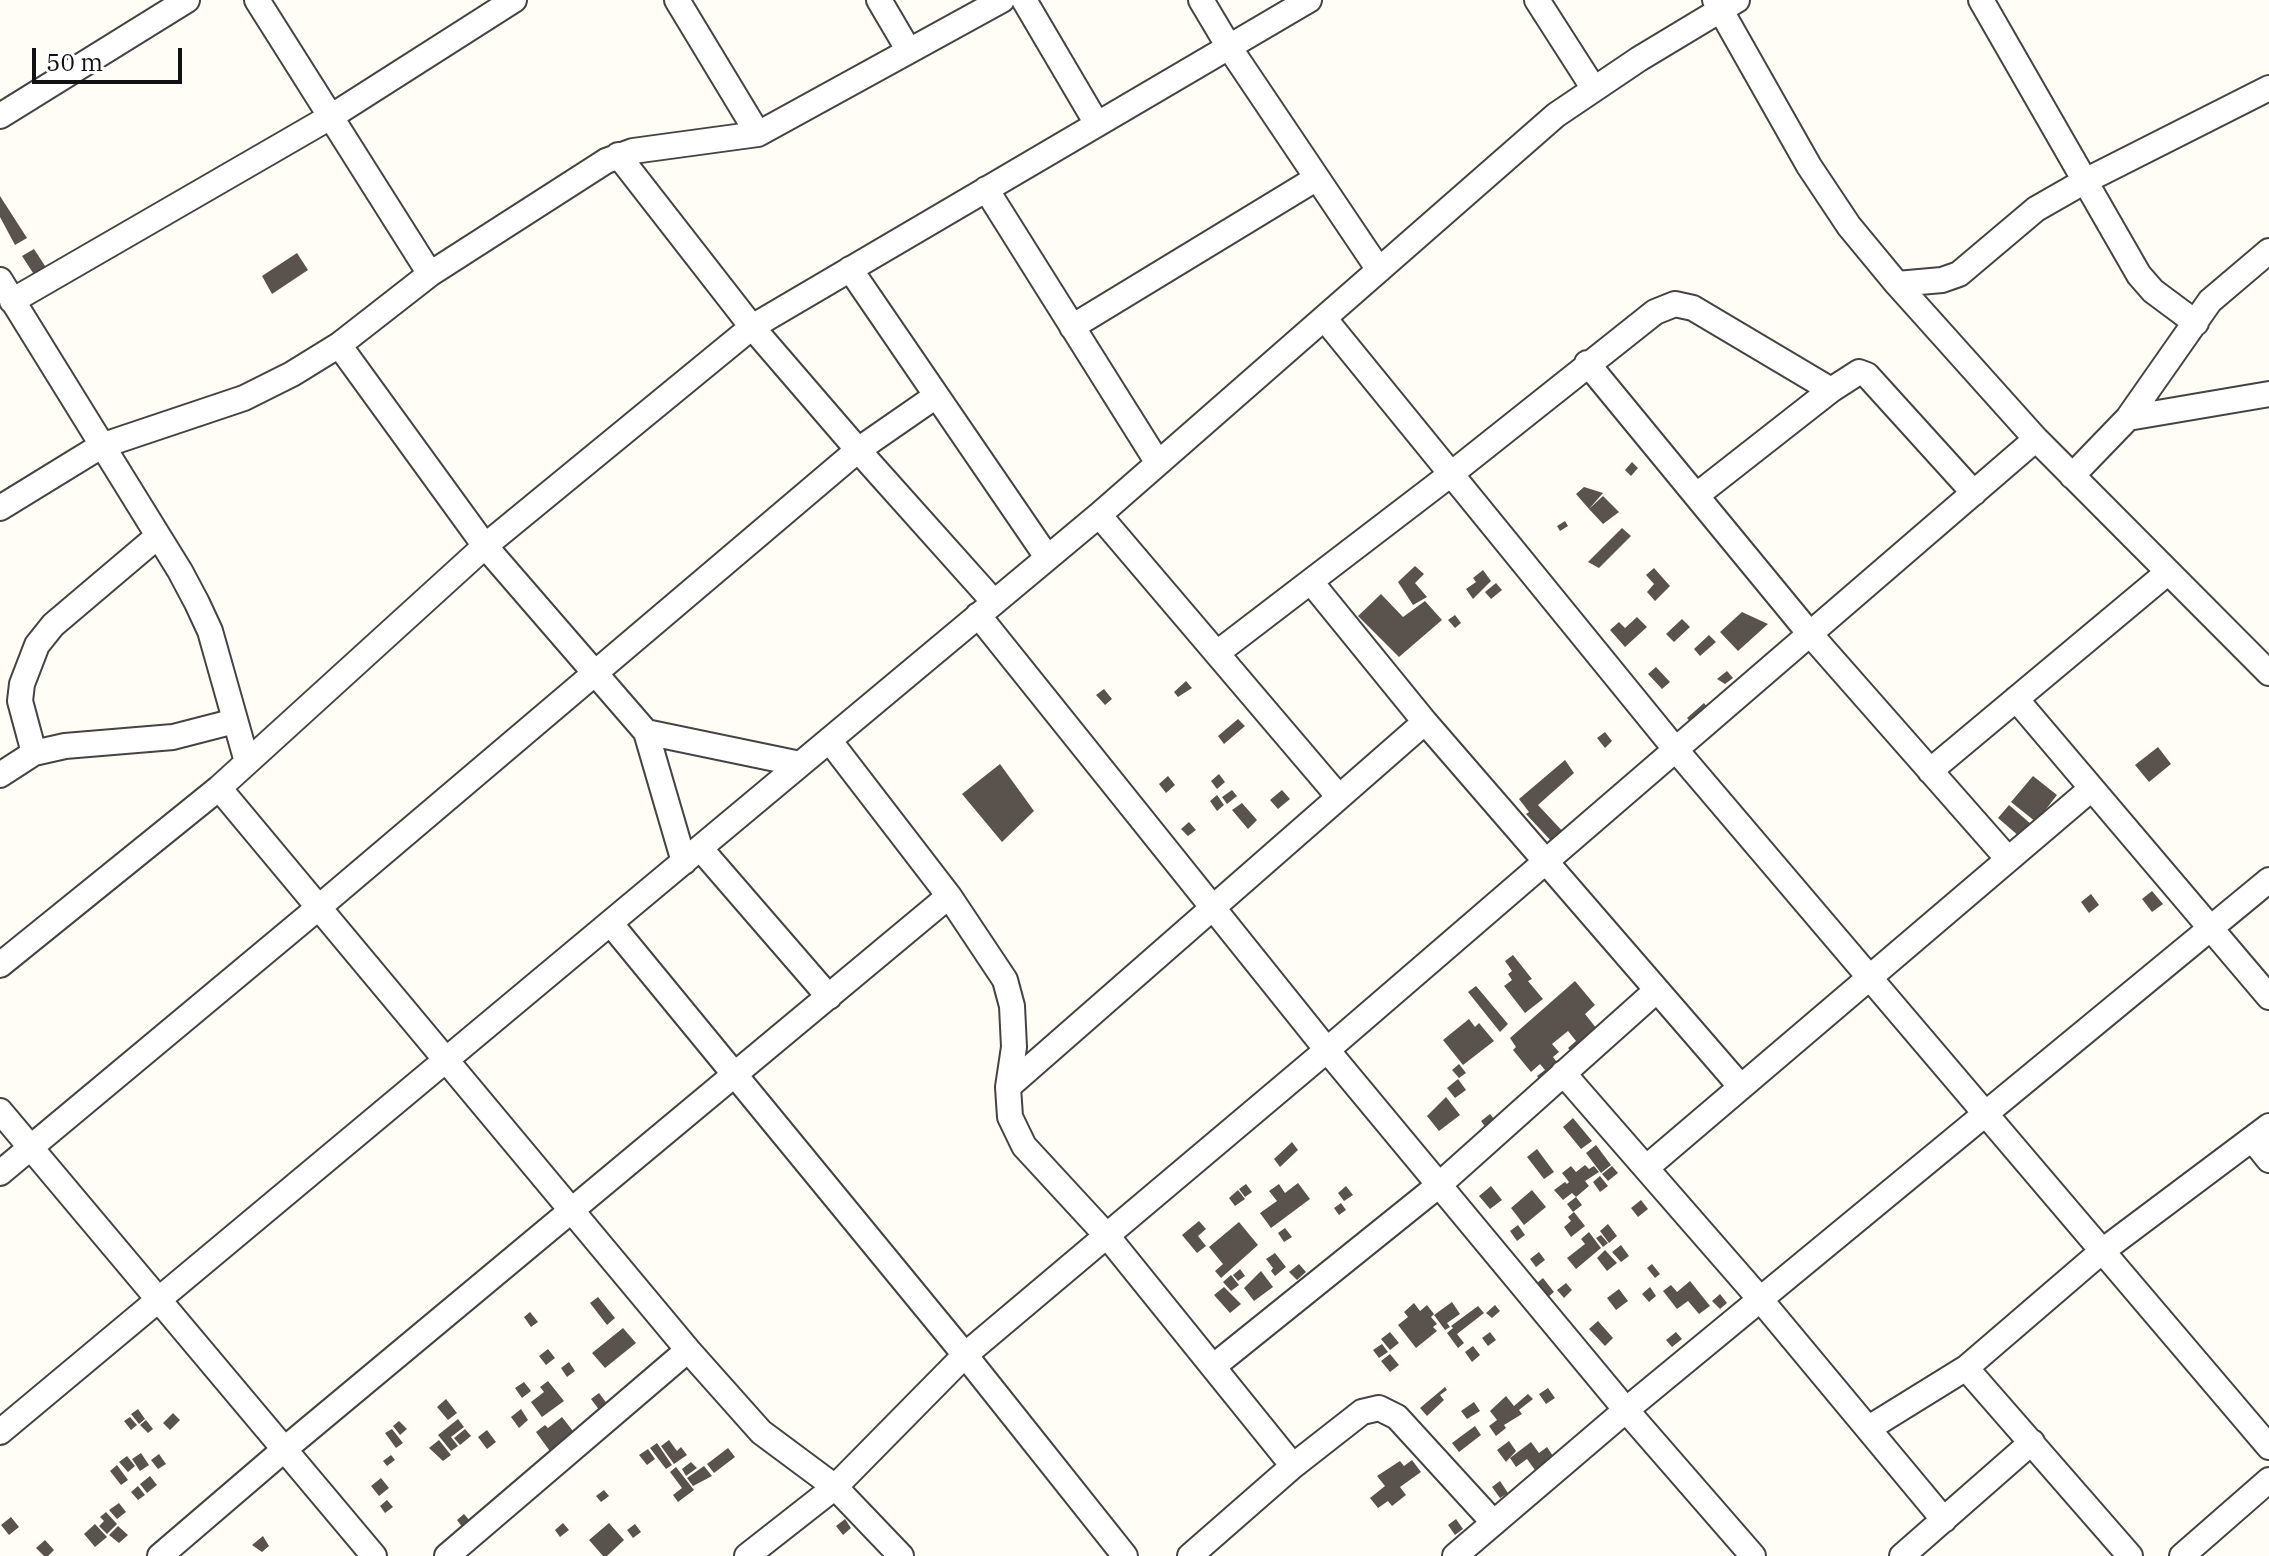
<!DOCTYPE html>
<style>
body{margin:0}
#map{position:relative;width:2269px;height:1556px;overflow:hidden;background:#fffdf5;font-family:"IBM Plex Serif",serif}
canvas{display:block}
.scale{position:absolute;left:32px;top:48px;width:150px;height:36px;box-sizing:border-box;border:4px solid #111;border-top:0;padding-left:10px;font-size:24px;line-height:28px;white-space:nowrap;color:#111;-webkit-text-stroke:6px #fff;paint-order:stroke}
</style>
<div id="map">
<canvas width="2269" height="1556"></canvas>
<div class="scale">50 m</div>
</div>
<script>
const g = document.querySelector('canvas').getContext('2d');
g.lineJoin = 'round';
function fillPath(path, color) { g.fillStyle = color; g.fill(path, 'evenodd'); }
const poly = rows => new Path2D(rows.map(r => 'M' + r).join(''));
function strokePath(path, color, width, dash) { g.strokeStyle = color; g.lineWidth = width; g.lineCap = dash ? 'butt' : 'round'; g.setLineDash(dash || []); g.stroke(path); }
fillPath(poly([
 [0,196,27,238,15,245,0,217],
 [34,249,47,269,35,276,22,256],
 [297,253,308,270,272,294,262,276],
 [1632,462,1638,468,1631,476,1625,470],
 [1584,487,1603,493,1589,509,1576,494],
 [1603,496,1619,512,1603,524,1589,509],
 [1565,521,1568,526,1560,531,1557,526],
 [1622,528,1631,536,1599,568,1588,562],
 [1415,566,1424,574,1415,583,1427,597,1413,605,1398,582],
 [1654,568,1670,586,1655,601,1647,592,1654,584,1646,575],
 [1483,570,1491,581,1473,599,1466,589,1476,582,1473,578],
 [1496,583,1502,590,1491,599,1485,592],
 [1381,594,1403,617,1425,601,1442,620,1399,657,1358,616],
 [1742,612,1768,624,1738,651,1720,632],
 [1455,615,1461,623,1455,628,1448,620],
 [1637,617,1647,627,1625,647,1610,630,1619,622,1625,628],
 [1682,619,1690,627,1674,642,1666,634],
 [1709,635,1716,642,1700,656,1694,649],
 [1656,667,1670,682,1662,689,1648,674],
 [1727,671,1733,678,1725,684,1717,679],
 [1186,681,1192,688,1178,697,1174,692],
 [1104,689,1112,699,1105,705,1096,695],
 [1704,703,1712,713,1695,727,1687,718],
 [1238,719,1245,726,1224,744,1218,736],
 [1605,732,1612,741,1605,748,1597,738],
 [2158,747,2171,764,2149,782,2135,765],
 [1565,760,1574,773,1538,805,1567,836,1553,843,1526,814,1529,812,1519,799],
 [1000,764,1034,811,1002,842,962,794],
 [1219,774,1225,782,1217,789,1211,781],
 [1168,776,1175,785,1166,793,1159,784],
 [2033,776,2057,795,2036,822,2011,802],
 [1232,790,1237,796,1227,804,1222,797],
 [1282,790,1290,799,1278,809,1270,800],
 [1217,795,1224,805,1217,811,1210,801],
 [1242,803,1257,820,1248,829,1232,810],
 [2009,805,2031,824,2020,837,1998,818],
 [1189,822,1196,830,1188,836,1181,829],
 [2152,891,2163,904,2152,912,2142,899],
 [2091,894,2099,905,2089,913,2081,902],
 [1513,955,1532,979,1528,981,1543,999,1525,1013,1504,986,1512,980,1508,974,1512,971,1505,961],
 [1575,981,1595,1005,1585,1014,1597,1029,1571,1051,1568,1048,1576,1041,1568,1031,1552,1044,1559,1052,1553,1057,1559,1065,1544,1085,1537,1076,1545,1070,1540,1064,1531,1072,1513,1050,1516,1047,1510,1038],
 [1476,986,1508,1024,1500,1032,1468,992],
 [1469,1019,1475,1027,1479,1023,1494,1041,1463,1065,1443,1040],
 [1459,1064,1466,1073,1459,1078,1452,1070],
 [1458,1079,1466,1090,1455,1098,1447,1088],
 [1446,1097,1460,1115,1439,1131,1427,1116],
 [1490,1114,1499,1125,1489,1132,1481,1121],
 [1573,1118,1592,1141,1581,1149,1563,1127],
 [1292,1142,1298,1150,1280,1167,1274,1159],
 [1596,1145,1611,1165,1601,1173,1586,1153],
 [1537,1149,1554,1172,1544,1179,1527,1157],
 [1585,1165,1589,1169,1594,1166,1599,1172,1585,1181,1589,1186,1576,1197,1572,1193,1563,1200,1554,1190,1565,1182,1567,1184,1569,1182,1562,1173,1571,1166,1576,1172],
 [1612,1166,1618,1173,1608,1181,1602,1174],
 [1600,1176,1608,1186,1600,1192,1593,1182],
 [1298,1183,1310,1199,1271,1228,1260,1213,1277,1201,1269,1191,1279,1184,1285,1193],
 [1246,1184,1252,1192,1245,1197,1239,1189],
 [1346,1186,1353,1195,1344,1201,1338,1193],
 [1491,1186,1502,1200,1490,1209,1479,1196],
 [1238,1190,1245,1199,1235,1206,1229,1198],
 [1532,1190,1546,1207,1524,1225,1511,1208],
 [1576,1197,1582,1205,1573,1212,1567,1204],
 [1641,1200,1648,1209,1638,1217,1631,1208],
 [1341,1203,1346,1210,1339,1215,1334,1208],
 [1574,1212,1585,1226,1571,1237,1564,1227,1571,1221,1568,1217],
 [1199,1221,1206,1229,1198,1236,1206,1246,1197,1253,1182,1235],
 [1239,1222,1258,1245,1221,1278,1215,1271,1223,1264,1209,1247],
 [1608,1224,1617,1236,1609,1243,1600,1231],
 [1518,1225,1525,1235,1517,1241,1510,1231],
 [1285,1228,1292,1237,1284,1242,1278,1233],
 [1589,1232,1601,1248,1576,1269,1567,1258,1585,1244,1581,1239],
 [1601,1235,1608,1243,1603,1247,1596,1238],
 [1621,1245,1629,1256,1621,1262,1612,1252],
 [1605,1250,1617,1263,1607,1271,1597,1258],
 [1539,1252,1545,1260,1536,1267,1530,1259],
 [1275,1253,1286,1267,1275,1276,1271,1271,1273,1268,1266,1259],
 [1299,1264,1306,1272,1297,1280,1289,1272],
 [1652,1264,1660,1274,1655,1278,1647,1268],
 [1240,1269,1245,1276,1238,1281,1233,1275],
 [1261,1271,1273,1287,1254,1301,1244,1288],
 [1231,1275,1239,1285,1231,1291,1223,1282],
 [1543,1278,1554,1292,1548,1297,1537,1283],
 [1690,1281,1710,1306,1699,1314,1688,1301,1677,1309,1663,1291,1671,1285,1677,1292],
 [1566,1283,1572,1290,1564,1298,1557,1290],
 [1224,1287,1241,1304,1230,1313,1214,1295],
 [1650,1287,1656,1296,1649,1302,1642,1294],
 [1619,1289,1628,1301,1616,1310,1607,1298],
 [1720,1294,1727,1303,1720,1309,1712,1301],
 [598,1297,615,1318,607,1325,590,1303],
 [1452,1302,1460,1314,1447,1323,1450,1327,1445,1330,1434,1315],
 [1414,1303,1420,1311,1427,1305,1434,1314,1431,1317,1437,1324,1433,1327,1437,1331,1416,1348,1398,1325,1408,1317,1404,1312],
 [1495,1305,1500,1311,1492,1318,1486,1313],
 [1478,1306,1484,1313,1457,1334,1464,1343,1458,1348,1447,1333,1453,1328,1451,1326],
 [530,1312,538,1322,531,1327,524,1317],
 [1598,1321,1613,1338,1605,1346,1589,1329],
 [623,1328,636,1343,605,1368,592,1353],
 [1390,1332,1399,1343,1390,1350,1381,1339],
 [1490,1332,1496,1340,1488,1346,1482,1338],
 [1676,1332,1682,1339,1672,1347,1666,1340],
 [1382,1344,1388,1352,1379,1358,1373,1350],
 [1473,1346,1480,1355,1472,1362,1465,1352],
 [548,1349,555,1358,546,1365,539,1356],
 [1390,1354,1399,1365,1390,1372,1381,1361],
 [569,1362,575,1371,567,1377,561,1368],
 [548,1381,564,1401,542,1417,531,1402,544,1392,540,1387],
 [524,1382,531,1391,522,1398,515,1388],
 [1445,1387,1447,1390,1440,1395,1444,1400,1427,1416,1420,1408],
 [1548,1388,1555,1398,1546,1404,1539,1394],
 [599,1393,608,1405,600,1411,591,1399],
 [1528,1394,1533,1399,1519,1410,1522,1414,1504,1425,1506,1428,1496,1436,1489,1426,1497,1420,1490,1411,1506,1396,1514,1406],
 [446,1399,457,1413,448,1420,437,1407],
 [1474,1402,1480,1411,1467,1419,1461,1411],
 [138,1409,145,1419,139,1424,131,1414],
 [521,1409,528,1420,519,1428,511,1417],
 [173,1413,180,1420,170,1430,163,1423],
 [130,1417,137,1425,131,1430,124,1421],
 [562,1417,576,1435,552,1454,536,1432,545,1425,548,1428],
 [458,1419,464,1427,451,1437,458,1446,451,1451,438,1435],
 [146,1420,153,1429,148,1433,140,1425],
 [399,1421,407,1429,400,1435,393,1426],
 [1475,1426,1481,1435,1459,1452,1452,1443],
 [392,1429,403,1443,396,1448,385,1433],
 [465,1429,471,1436,460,1445,454,1438],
 [487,1430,496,1442,487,1449,478,1437],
 [439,1440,451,1455,443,1461,429,1448],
 [669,1440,677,1451,681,1447,687,1455,674,1464,661,1446],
 [1509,1441,1516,1451,1506,1462,1497,1450],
 [1531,1442,1539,1453,1547,1447,1553,1456,1535,1470,1527,1459,1516,1467,1510,1458],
 [657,1443,672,1465,666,1469,650,1448],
 [728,1448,735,1457,714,1473,707,1464],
 [648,1449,655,1459,647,1465,639,1455],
 [141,1453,149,1465,140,1471,132,1459],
 [159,1454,166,1464,158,1469,151,1460],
 [391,1455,395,1460,387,1466,383,1461],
 [127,1456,135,1466,128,1472,119,1462],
 [1412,1460,1421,1472,1400,1487,1406,1495,1392,1506,1388,1501,1378,1508,1370,1498,1385,1486,1377,1476,1400,1461,1404,1466],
 [691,1462,697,1468,686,1476,682,1469],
 [117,1465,128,1480,121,1485,110,1471],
 [704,1466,712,1476,693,1486,687,1478],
 [676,1467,694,1490,678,1502,673,1495,682,1488,670,1472],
 [150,1476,157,1485,147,1493,140,1484],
 [381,1478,389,1488,379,1496,371,1486],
 [1500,1481,1508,1493,1500,1498,1492,1487],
 [138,1486,145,1495,138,1500,131,1492],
 [604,1490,609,1496,601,1502,596,1496],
 [387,1500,393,1507,385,1513,380,1506],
 [119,1503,126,1512,117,1519,109,1510],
 [106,1512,117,1524,107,1534,99,1526,104,1521,100,1517],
 [464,1514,471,1522,463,1528,457,1520],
 [11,1517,19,1527,9,1535,1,1525],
 [845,1519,851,1528,843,1535,836,1526],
 [1456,1519,1463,1529,1455,1535,1448,1525],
 [563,1523,569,1530,560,1537,555,1530],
 [609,1523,624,1540,607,1556,603,1556,589,1540],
 [95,1524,107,1537,95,1547,84,1534],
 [635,1524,641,1532,633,1538,627,1530],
 [118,1526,128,1535,119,1543,109,1535],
 [263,1536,269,1546,262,1552,252,1545],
 [45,1540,54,1550,48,1556,44,1556,36,1548]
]), '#5a524d');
const minor = poly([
 [257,0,430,274],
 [677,0,758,134],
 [879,0,909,51],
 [1024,0,1097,124],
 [1201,0,1229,47,1379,270],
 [1537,0,1594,89],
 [1715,0,1809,166,1849,226,1897,284,1942,280,1959,274,2036,209,2085,181,2269,88],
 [1981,0,2139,275,2153,291,2196,323],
 [0,116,187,0],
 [618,155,752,327,858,450,994,602],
 [986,189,1158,463],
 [850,269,1047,557],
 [0,280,180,571,197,603,210,631,247,762],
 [1897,284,2036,439,2269,673],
 [12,301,332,116,514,0],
 [1324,318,1676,750,2269,1447],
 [1072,327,1317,178],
 [339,345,485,546,646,732,684,862],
 [1587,363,1810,634,2008,859],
 [2128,418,2269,394],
 [2072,476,2128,418,2210,301,2269,251],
 [1697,495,1831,390,1859,372,1867,375,1974,493],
 [0,508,101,446,244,398,292,374,339,345,430,274,606,161,633,151,758,134,1002,0],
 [1099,515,1339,797],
 [1311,582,1425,722,1741,1087],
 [978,615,1327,1050,1626,1410,1753,1556],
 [1217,653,1451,474,1655,312,1675,304,1693,308,1831,390],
 [2016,699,2269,997],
 [646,732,800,764],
 [829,740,949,896,1005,980,1012,1006,1014,1047,1008,1087,1010,1117,1024,1146,1108,1237,1293,1466],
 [34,753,20,701,22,684,37,645,53,625,158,536],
 [1930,771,2167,573],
 [0,775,34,753,65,746,173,737,235,721],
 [219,788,688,1350,761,1432,835,1487,901,1556],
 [700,848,829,997],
 [611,924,965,1355,1125,1556],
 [0,965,219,788,485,546,752,327,1309,0],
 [1563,1073,1760,1299,1944,1520],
 [1008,1087,1425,722],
 [0,1111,374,1556],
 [2252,1139,2269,1160],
 [1646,1168,2091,789],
 [0,1173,318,908,858,450,936,396],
 [1214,1366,1439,1185,1657,990],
 [1966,1368,2130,1556],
 [1869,1428,1966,1368,2101,1252,2269,1126],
 [0,1432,1099,515,1556,115,1639,59,1737,0],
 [160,1556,286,1448,949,896],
 [447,1556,688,1350],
 [747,1556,835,1487,965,1355,1327,1050,2036,439],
 [1190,1556,1293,1466,1362,1412,1379,1408,1397,1417,1494,1523],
 [1455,1556,1626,1410,2269,880],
 [1902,1556,2032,1442],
 [2182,1556,2269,1480]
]);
strokePath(minor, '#444', 28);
strokePath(minor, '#fff', 24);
</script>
